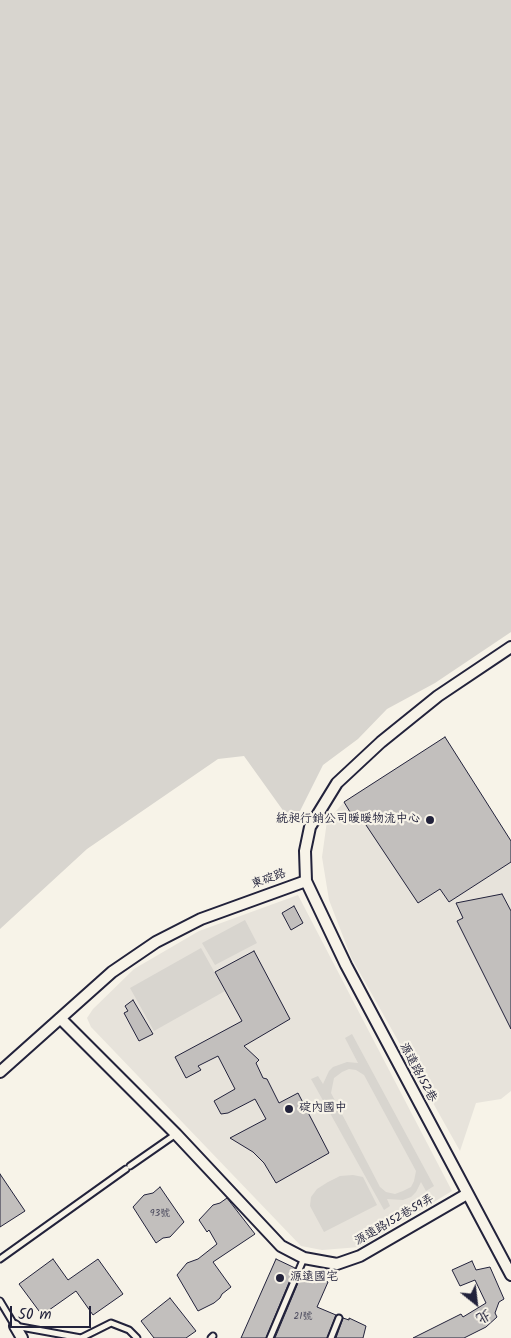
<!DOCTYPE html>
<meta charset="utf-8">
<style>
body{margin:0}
#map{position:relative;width:511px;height:1338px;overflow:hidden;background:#f7f3e8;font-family:Kalam,"LXGW WenKai TC",sans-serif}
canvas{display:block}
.north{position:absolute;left:451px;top:1278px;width:50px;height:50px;-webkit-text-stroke:4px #f7f3e8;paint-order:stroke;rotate:151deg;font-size:14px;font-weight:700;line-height:20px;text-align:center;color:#22223b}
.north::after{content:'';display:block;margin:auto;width:18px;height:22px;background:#22223b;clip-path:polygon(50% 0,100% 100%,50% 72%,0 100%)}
.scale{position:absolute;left:10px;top:1306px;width:81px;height:22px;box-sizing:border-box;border:2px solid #22223b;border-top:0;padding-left:6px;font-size:15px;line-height:18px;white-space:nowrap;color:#22223b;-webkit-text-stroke:4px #f7f3e8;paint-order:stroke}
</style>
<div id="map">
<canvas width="511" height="1338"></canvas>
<div class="north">北</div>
<div class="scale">50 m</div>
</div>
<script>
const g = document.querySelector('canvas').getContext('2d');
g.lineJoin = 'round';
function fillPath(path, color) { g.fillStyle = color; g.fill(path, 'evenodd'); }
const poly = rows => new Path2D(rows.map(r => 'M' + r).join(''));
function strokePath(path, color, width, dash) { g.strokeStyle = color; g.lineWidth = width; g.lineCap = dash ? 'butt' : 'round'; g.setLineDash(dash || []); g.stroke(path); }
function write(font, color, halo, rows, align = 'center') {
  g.font = font + ' Kalam,"LXGW WenKai TC",sans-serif'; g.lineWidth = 4.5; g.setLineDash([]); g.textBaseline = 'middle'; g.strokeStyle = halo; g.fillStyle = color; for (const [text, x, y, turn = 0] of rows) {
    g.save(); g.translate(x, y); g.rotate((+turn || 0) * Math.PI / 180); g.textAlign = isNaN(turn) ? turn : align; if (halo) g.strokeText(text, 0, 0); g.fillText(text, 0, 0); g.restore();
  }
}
fillPath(poly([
 [344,802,356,822,362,819,418,903,440,889,449,902,511,862,511,1091,501,1099,476,1103,460,1151,351,957,329,900,322,857,327,821],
 [298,895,452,1191,360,1247,322,1250,301,1246,91,1027,87,1018,93,1009,134,969,199,931]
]), '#e7e3db');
fillPath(poly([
 [0,0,511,0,511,632,435,683,387,709,358,739,323,765,300,811,292,823,244,756,218,759,87,849,0,929],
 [245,920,257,943,215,965,202,943],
 [201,948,225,991,154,1031,130,988],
 [352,1034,434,1186,426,1191,421,1182,416,1192,411,1197,403,1200,387,1199,390,1206,384,1210,311,1079,318,1076,323,1084,329,1071,333,1067,347,1062,358,1063,345,1038],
 [349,1069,356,1070,364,1075,416,1171,414,1181,411,1187,403,1191,395,1194,386,1192,380,1187,331,1093,334,1078,342,1072],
 [353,1175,363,1177,377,1205,324,1232,310,1206,311,1197,317,1189,328,1182,340,1176]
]), '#d8d5cf');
const building = poly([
 [445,737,511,841,511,862,449,902,440,889,418,903,362,819,356,822,344,802,445,737],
 [502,894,511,911,511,1029,457,921,463,918,456,903,502,894],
 [294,906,303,923,291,930,282,913,294,906],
 [254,951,290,1019,244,1046,259,1060,256,1063,263,1078,267,1079,279,1103,298,1093,329,1153,276,1183,264,1163,253,1152,230,1138,266,1119,255,1099,228,1113,221,1114,214,1101,235,1089,218,1056,198,1066,201,1070,186,1078,175,1057,242,1021,215,972,254,951],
 [133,1000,153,1034,139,1041,124,1013,128,1011,125,1006,133,1000],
 [0,1174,25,1211,0,1227,0,1174],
 [160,1187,184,1222,170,1237,163,1238,156,1243,133,1207,144,1195,153,1193,160,1187],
 [227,1198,255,1234,213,1262,231,1287,222,1294,220,1298,214,1303,198,1311,177,1275,187,1263,198,1259,217,1244,209,1230,207,1232,199,1220,213,1205,220,1203,227,1198],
 [53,1259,68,1280,98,1259,123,1294,93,1315,76,1291,42,1315,19,1284,53,1259],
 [276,1259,295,1268,266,1338,241,1338,276,1259],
 [472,1261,476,1270,490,1267,504,1299,499,1302,495,1313,497,1317,486,1327,464,1338,413,1338,461,1314,463,1317,486,1303,475,1280,460,1286,452,1270,472,1261],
 [303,1271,328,1282,317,1307,336,1315,327,1338,275,1338,303,1271],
 [170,1298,196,1331,186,1338,154,1338,141,1321,170,1298],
 [343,1318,349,1320,349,1318,366,1326,363,1338,336,1338,343,1318]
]);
fillPath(building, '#c2bfbd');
strokePath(building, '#22223b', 1);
const lane = poly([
 [130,1166,176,1134],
 [0,1259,126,1169],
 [0,1301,15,1326,81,1338,111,1323,129,1330,137,1338],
 [211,1338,213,1336],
 [270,1338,304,1258],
 [331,1338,339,1318]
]);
const street = poly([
 [511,647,438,696,381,742,337,783,310,827,305,851,306,881,346,965,511,1275],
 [61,1019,176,1134,281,1246,304,1258,337,1264,360,1256,467,1194],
 [0,1072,112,972,156,942,201,919,306,881],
 [15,1326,22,1338]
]);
strokePath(lane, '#22223b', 9);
strokePath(street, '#22223b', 14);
strokePath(lane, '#f7f3e8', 5);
strokePath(street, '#f7f3e8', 10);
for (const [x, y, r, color] of [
 [430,820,5,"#22223b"],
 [289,1109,5,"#22223b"],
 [280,1278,5,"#22223b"]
]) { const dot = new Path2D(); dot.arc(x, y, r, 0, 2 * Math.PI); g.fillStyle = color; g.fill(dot); strokePath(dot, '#f7f3e8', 2); }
write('10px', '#4a495c', null, [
 ["93號",160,1214],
 ["21號",303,1317]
]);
write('12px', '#22223b', '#f7f3e8', [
 ["統昶行銷公司暖暖物流中心",420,820,"right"],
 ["碇內國中",299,1109],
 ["源遠國宅",290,1278]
], 'left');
write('12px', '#22223b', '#f7f3e8', [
 ["東碇路",269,880,-20],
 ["源遠路152巷",417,1073,62],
 ["源遠路152巷59弄",395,1221,-30]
]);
</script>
